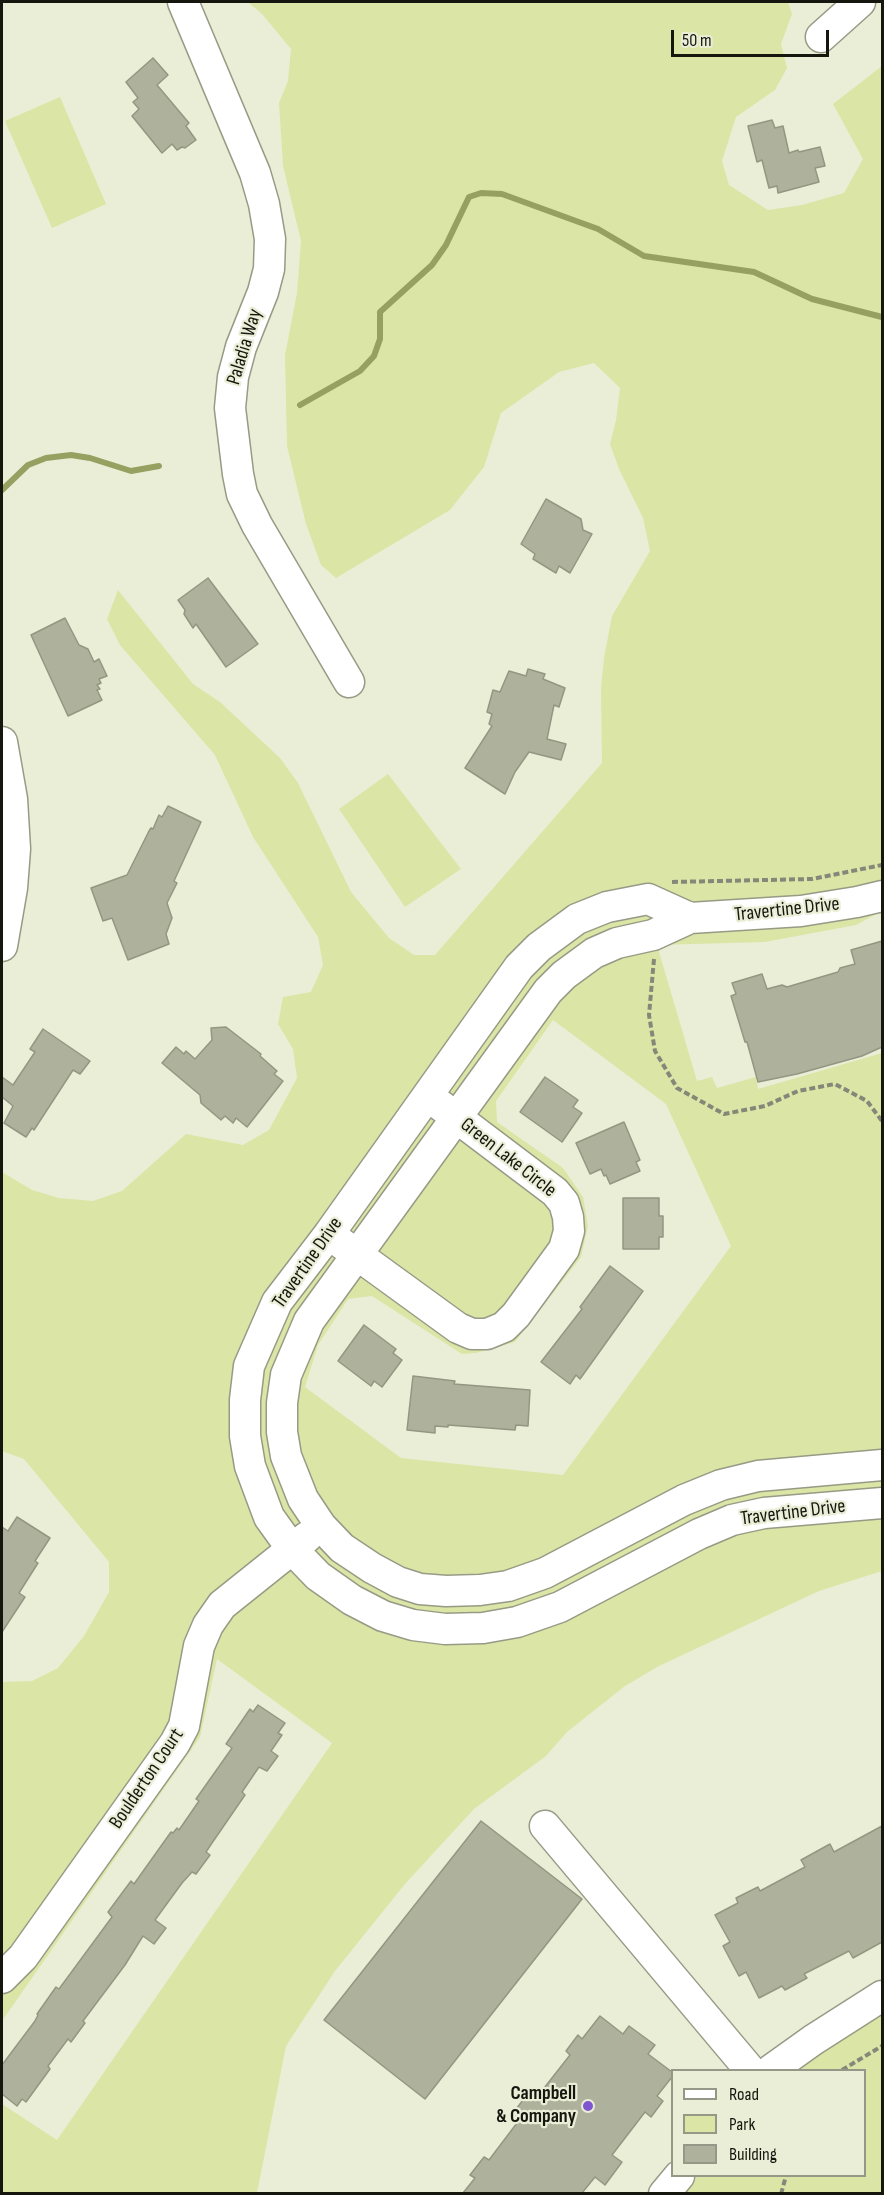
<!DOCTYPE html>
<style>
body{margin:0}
#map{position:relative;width:884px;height:2195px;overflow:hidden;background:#eaeed7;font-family:"Sofia Sans Condensed",sans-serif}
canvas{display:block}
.frame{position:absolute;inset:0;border:3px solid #15170f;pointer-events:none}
.legend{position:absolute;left:671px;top:2069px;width:195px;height:108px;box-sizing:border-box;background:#eaeed7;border:2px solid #959887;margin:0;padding:8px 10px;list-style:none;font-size:18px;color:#15170f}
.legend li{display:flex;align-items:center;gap:12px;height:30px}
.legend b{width:30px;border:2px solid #959887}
.scale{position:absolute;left:671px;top:30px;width:158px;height:27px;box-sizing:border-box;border:3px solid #15170f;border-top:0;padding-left:8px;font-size:18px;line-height:21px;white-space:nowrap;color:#15170f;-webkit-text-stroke:4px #eaeed7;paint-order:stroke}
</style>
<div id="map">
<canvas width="884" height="2195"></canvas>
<div class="frame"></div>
<ul class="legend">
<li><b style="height:8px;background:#fff"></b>Road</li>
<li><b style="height:16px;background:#dbe5a6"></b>Park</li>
<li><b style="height:16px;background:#aeb29c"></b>Building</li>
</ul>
<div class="scale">50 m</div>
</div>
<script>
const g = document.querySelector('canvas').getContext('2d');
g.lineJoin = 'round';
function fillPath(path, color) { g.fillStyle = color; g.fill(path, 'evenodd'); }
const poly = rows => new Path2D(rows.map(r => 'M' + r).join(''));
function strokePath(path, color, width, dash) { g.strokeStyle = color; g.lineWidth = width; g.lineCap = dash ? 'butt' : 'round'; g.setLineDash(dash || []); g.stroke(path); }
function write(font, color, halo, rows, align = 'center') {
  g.font = font + ' "Sofia Sans Condensed",sans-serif'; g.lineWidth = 4.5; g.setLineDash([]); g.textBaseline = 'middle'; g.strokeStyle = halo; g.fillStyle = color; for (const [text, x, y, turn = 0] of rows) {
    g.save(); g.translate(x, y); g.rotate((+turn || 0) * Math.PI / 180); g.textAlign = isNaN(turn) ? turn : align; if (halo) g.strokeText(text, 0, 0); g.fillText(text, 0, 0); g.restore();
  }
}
fillPath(poly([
 [248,2,788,2,792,14,781,44,787,68,775,90,736,117,722,161,729,185,768,210,802,205,844,193,863,159,833,104,882,66,882,911,856,925,765,942,657,945,697,1081,712,1077,717,1088,756,1077,758,1089,882,1053,882,1571,819,1591,659,1666,625,1686,567,1732,546,1756,474,1809,405,1884,335,1971,286,2046,257,2193,2,2193,2,2104,57,2140,332,1743,217,1659,200,1737,2,2021,2,1682,32,1681,58,1668,84,1636,109,1592,109,1562,24,1459,2,1451,2,1172,32,1190,59,1198,93,1201,122,1191,186,1134,243,1145,269,1130,297,1078,293,1049,278,1024,283,997,311,992,323,965,318,937,253,837,215,755,120,645,107,619,118,590,193,684,220,702,280,758,298,783,351,892,389,938,414,955,435,955,602,763,601,688,604,658,612,616,650,551,643,518,619,469,610,444,616,420,620,388,594,363,559,372,501,413,484,467,450,510,336,578,321,565,306,524,287,446,285,355,297,293,301,241,283,166,279,103,288,81,291,49,262,14],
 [553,1020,666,1104,731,1246,563,1475,401,1458,305,1387,318,1345,348,1299,372,1296,462,1354,476,1353,515,1342,581,1257,588,1226,583,1197,563,1168,497,1122,496,1101],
 [60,97,106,204,52,228,5,121],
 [388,774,461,869,405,907,339,809],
 [882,1984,882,2193,650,2194,672,2176,864,2176,864,2070,756,2070]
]), '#dbe5a6');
strokePath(poly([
 [300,405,360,371,374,356,380,339,380,312,432,265,446,245,469,197,481,193,502,194,598,229,644,256,754,272,812,299,882,317],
 [2,490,28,465,46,458,71,455,90,458,131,471,159,466]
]), '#96a060', 6);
const building = poly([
 [153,58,168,75,157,85,189,123,186,126,196,140,185,148,182,147,177,150,172,144,162,153,132,116,139,109,133,102,138,98,126,82,153,58],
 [772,120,775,128,783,126,789,153,798,150,799,152,820,147,825,166,815,168,819,182,778,193,777,186,769,188,762,160,757,162,748,126,772,120],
 [546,499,581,519,583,530,592,534,570,573,559,566,556,573,533,559,535,554,521,544,546,499],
 [208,578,258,644,226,667,196,624,193,628,184,614,185,610,178,600,208,578],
 [65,618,79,645,88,649,94,662,99,659,107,676,99,679,101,683,97,685,100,689,97,690,102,700,68,716,31,635,65,618],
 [528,669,545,674,543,679,565,688,559,707,554,705,547,739,566,744,561,760,529,752,515,772,505,794,465,768,492,726,489,724,492,714,487,712,493,690,500,692,509,671,526,676,528,669],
 [168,806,201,822,174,881,177,883,167,903,172,918,166,934,169,944,128,960,112,918,103,921,91,888,127,875,149,831,151,828,153,829,159,815,162,817,168,806],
 [882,941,882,1047,862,1056,797,1074,758,1082,747,1042,745,1042,742,1032,731,996,736,994,732,983,762,974,767,989,782,985,787,987,838,972,840,968,855,964,851,950,882,941],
 [226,1027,261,1054,260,1056,277,1071,274,1074,283,1081,247,1127,236,1118,233,1123,225,1116,221,1120,201,1103,200,1095,162,1063,176,1047,184,1054,186,1051,195,1059,212,1040,211,1028,226,1027],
 [43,1029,90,1061,80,1074,73,1070,34,1130,32,1128,26,1137,4,1123,13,1106,2,1097,2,1077,13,1085,35,1052,30,1049,43,1029],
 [545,1077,578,1100,573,1107,582,1113,562,1142,520,1112,545,1077],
 [624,1122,640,1160,636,1162,640,1171,610,1184,606,1175,604,1176,601,1169,590,1174,576,1143,624,1122],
 [623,1198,659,1198,659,1216,663,1216,663,1237,659,1237,659,1249,623,1249,623,1198],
 [610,1266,643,1291,580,1379,576,1375,570,1384,541,1362,582,1309,580,1307,610,1266],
 [364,1325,396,1349,393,1353,402,1360,382,1387,374,1381,371,1386,338,1361,364,1325],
 [413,1376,455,1381,454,1384,530,1390,528,1426,516,1425,515,1430,448,1425,448,1427,435,1426,435,1433,407,1430,413,1376],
 [17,1517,50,1538,35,1561,38,1563,19,1593,25,1597,2,1632,2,1527,8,1531,17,1517],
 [258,1705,285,1723,278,1733,282,1735,271,1751,278,1756,267,1771,259,1767,242,1792,245,1795,212,1843,206,1852,210,1855,196,1874,192,1872,182,1883,155,1920,166,1928,154,1944,143,1936,125,1965,83,2021,85,2023,71,2042,68,2039,48,2066,50,2069,26,2102,22,2099,17,2106,2,2094,2,2065,35,2021,38,2015,37,2014,56,1987,59,1989,112,1917,108,1912,131,1881,134,1884,171,1832,173,1833,177,1828,179,1830,199,1801,196,1799,232,1748,226,1744,250,1709,253,1712,258,1705],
 [481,1821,582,1899,425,2099,324,2020,481,1821],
 [882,1826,882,1942,853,1958,849,1951,804,1974,807,1978,785,1990,782,1986,759,1998,746,1972,739,1976,723,1946,730,1942,715,1915,738,1903,736,1898,758,1887,760,1891,805,1867,801,1860,830,1844,834,1852,882,1826],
 [600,2016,623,2034,629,2026,655,2045,648,2054,672,2072,672,2077,657,2096,663,2101,651,2117,645,2112,612,2155,622,2162,605,2185,595,2177,582,2193,463,2193,475,2178,470,2175,484,2157,489,2160,520,2119,513,2113,530,2091,537,2097,570,2055,566,2051,578,2035,582,2039,600,2016]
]);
fillPath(building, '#aeb29c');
strokePath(building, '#939782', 1.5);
const minor = poly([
 [183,2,255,173,264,204,270,239,269,269,263,292,241,347,233,377,230,408,238,474,242,494,257,525,349,682],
 [821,37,860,2],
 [2,742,12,799,15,849,12,888,2,946],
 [882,896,857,902,801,911,690,918,653,935,617,943,594,953,564,975,548,991,309,1321,286,1375,282,1403,282,1432,286,1456,303,1499,321,1526,342,1548,372,1568,398,1582,420,1589,446,1591,480,1590,508,1586,545,1573,684,1500,721,1485,758,1476,882,1465],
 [690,918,648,899,607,907,577,919,539,947,519,967,329,1234,277,1302,249,1366,245,1400,245,1436,250,1466,269,1517,292,1549,318,1576,352,1600,383,1616,413,1625,445,1629,483,1628,517,1622,560,1607,699,1534,732,1520,764,1513,882,1503],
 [341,1243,458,1328,472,1334,487,1334,504,1327,516,1315,564,1249,569,1231,568,1217,564,1203,555,1192,440,1105],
 [545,1826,750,2070],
 [2,1978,23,1957,175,1743,184,1726,199,1646,208,1625,222,1605,307,1537],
 [771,2070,813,2040,882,1996],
 [664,2194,679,2176]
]);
strokePath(minor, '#979a85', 33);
strokePath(poly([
 [672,882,812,879,882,865],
 [654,959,649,1015,655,1051,677,1088,724,1114,765,1106,798,1091,835,1084,867,1101,882,1121],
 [842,2070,882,2046],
 [781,2194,786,2176]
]), '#858879', 4, [6, 3]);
strokePath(minor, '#fff', 30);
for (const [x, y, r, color] of [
 [588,2106,6,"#7f56cf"]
]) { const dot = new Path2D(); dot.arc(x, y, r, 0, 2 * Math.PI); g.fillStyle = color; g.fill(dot); strokePath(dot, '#eaeed7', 2); }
write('20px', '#15170f', '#eaeed7', [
 ["Paladia Way",245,347,-73],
 ["Travertine Drive",787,910,-6],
 ["Green Lake Circle",508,1158,38],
 ["Travertine Drive",308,1263,-55],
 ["Travertine Drive",793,1513,-7],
 ["Boulderton Court",147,1779,-56]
]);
write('bold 20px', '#15170f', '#eaeed7', [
 ["Campbell",576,2094],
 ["& Company",576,2117]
], 'right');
</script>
